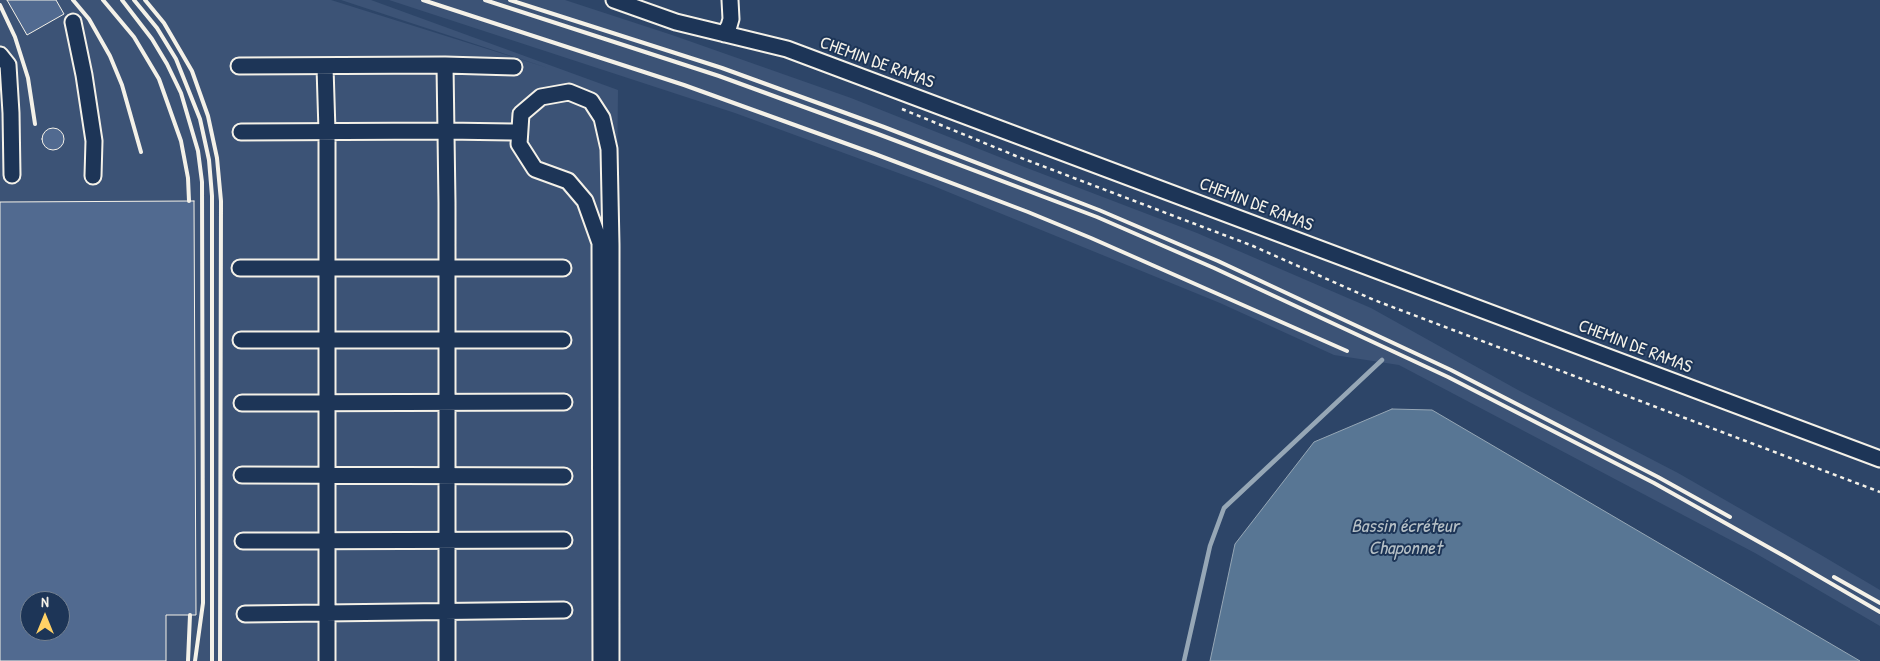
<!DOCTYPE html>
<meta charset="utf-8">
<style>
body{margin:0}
#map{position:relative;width:1880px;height:661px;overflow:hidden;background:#2d4568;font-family:"Patrick Hand",sans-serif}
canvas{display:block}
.north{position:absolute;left:20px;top:591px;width:50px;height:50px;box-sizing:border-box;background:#1d3557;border:1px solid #738091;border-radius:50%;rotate:0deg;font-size:14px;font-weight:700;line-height:20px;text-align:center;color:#f4f1e8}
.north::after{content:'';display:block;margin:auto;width:18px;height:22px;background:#ffd166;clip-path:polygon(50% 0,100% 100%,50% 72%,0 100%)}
</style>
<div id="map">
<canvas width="1880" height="661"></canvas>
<div class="north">N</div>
</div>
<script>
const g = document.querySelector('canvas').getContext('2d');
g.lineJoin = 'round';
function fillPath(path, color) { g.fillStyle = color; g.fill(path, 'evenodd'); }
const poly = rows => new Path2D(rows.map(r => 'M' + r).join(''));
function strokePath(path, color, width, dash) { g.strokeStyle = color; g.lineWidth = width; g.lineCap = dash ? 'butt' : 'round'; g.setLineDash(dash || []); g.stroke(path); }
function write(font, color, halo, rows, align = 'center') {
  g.font = font + ' "Patrick Hand",sans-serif'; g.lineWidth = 4; g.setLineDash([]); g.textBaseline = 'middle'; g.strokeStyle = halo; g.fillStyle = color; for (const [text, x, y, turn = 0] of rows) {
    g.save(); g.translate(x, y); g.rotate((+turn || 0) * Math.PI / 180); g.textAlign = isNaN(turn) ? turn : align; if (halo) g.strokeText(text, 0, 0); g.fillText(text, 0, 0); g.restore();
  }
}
fillPath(poly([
 [0,0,331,0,548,68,341,0,371,0,618,90,612,661,0,661],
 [30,601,60,601,60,631,30,631],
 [389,0,565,0,672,35,851,98,1027,168,1197,233,1371,308,1518,390,1678,473,1821,555,1880,590,1880,626,1755,553,1399,365,1334,355,1220,303,931,185,735,113]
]), '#3c5376');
const water = poly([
 [1392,409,1432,410,1860,661,1210,661,1235,544,1314,442,1392,409]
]);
fillPath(water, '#587694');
strokePath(water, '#96a7b6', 1);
strokePath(poly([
 [1184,661,1210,546,1224,508,1382,360]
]), '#96a7b6', 4.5);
const building = poly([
 [7,0,56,0,64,14,27,35,7,0],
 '42 139a11 11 0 1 1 22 0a11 11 0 1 1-22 0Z',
 [194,201,196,615,166,615,166,661,0,661,0,202,194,201],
 [30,601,60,601,60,631,30,631,30,601]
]);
fillPath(building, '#516a90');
strokePath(building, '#f4f1e8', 1);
const minor = poly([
 [614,0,676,22,787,49,1880,459],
 [73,22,84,75,94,141,93,176],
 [724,34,729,26,731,19,730,0],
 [0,55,8,65,11,113,12,175],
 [445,65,514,67],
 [239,66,445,65,447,203,447,661],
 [325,67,327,131,327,661],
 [241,132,446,131,512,132],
 [240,268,563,268],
 [241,340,563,340],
 [242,403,564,402],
 [242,475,564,476],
 [243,541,564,540],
 [245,614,564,610],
 [601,661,600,243,585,201,568,181,535,169,519,144,521,114,541,97,569,92,591,101,602,118,609,149,611,245,611,661]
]);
strokePath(minor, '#f4f1e8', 19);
strokePath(poly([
 [902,109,1016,156,1253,246,1374,300,1880,492]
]), '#f4f1e8', 2.5, [4, 4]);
strokePath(minor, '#1d3557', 15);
strokePath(poly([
 [73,0,89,19,110,56,122,85,141,152],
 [103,0,134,37,159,79,181,141,188,178,189,201],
 [122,0,152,39,167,64,181,93,198,151,202,182,203,603,195,661],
 [134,0,157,28,176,59,200,119,209,160,212,196,212,661],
 [145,0,164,23,192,71,208,116,217,158,221,201,220,661],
 [423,0,684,85,875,154,1028,212,1091,238,1347,351],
 [485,0,719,76,878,134,1097,217,1214,268,1448,377,1654,483,1784,556,1880,612],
 [510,0,722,68,884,127,1099,210,1218,261,1451,370,1658,477,1730,517],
 [0,5,15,37,28,78,35,124],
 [1834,577,1880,603],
 [188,661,190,615]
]), '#f4f1e8', 4);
write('18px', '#f4f1e8', '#1d3557', [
 ["CHEMIN DE RAMAS",877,63,20],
 ["CHEMIN DE RAMAS",1256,205,21],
 ["CHEMIN DE RAMAS",1635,347,21]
]);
write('italic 19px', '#b6c0c6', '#1d3557', [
 ["Bassin écréteur",1405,527],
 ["Chaponnet",1405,549]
]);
</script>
